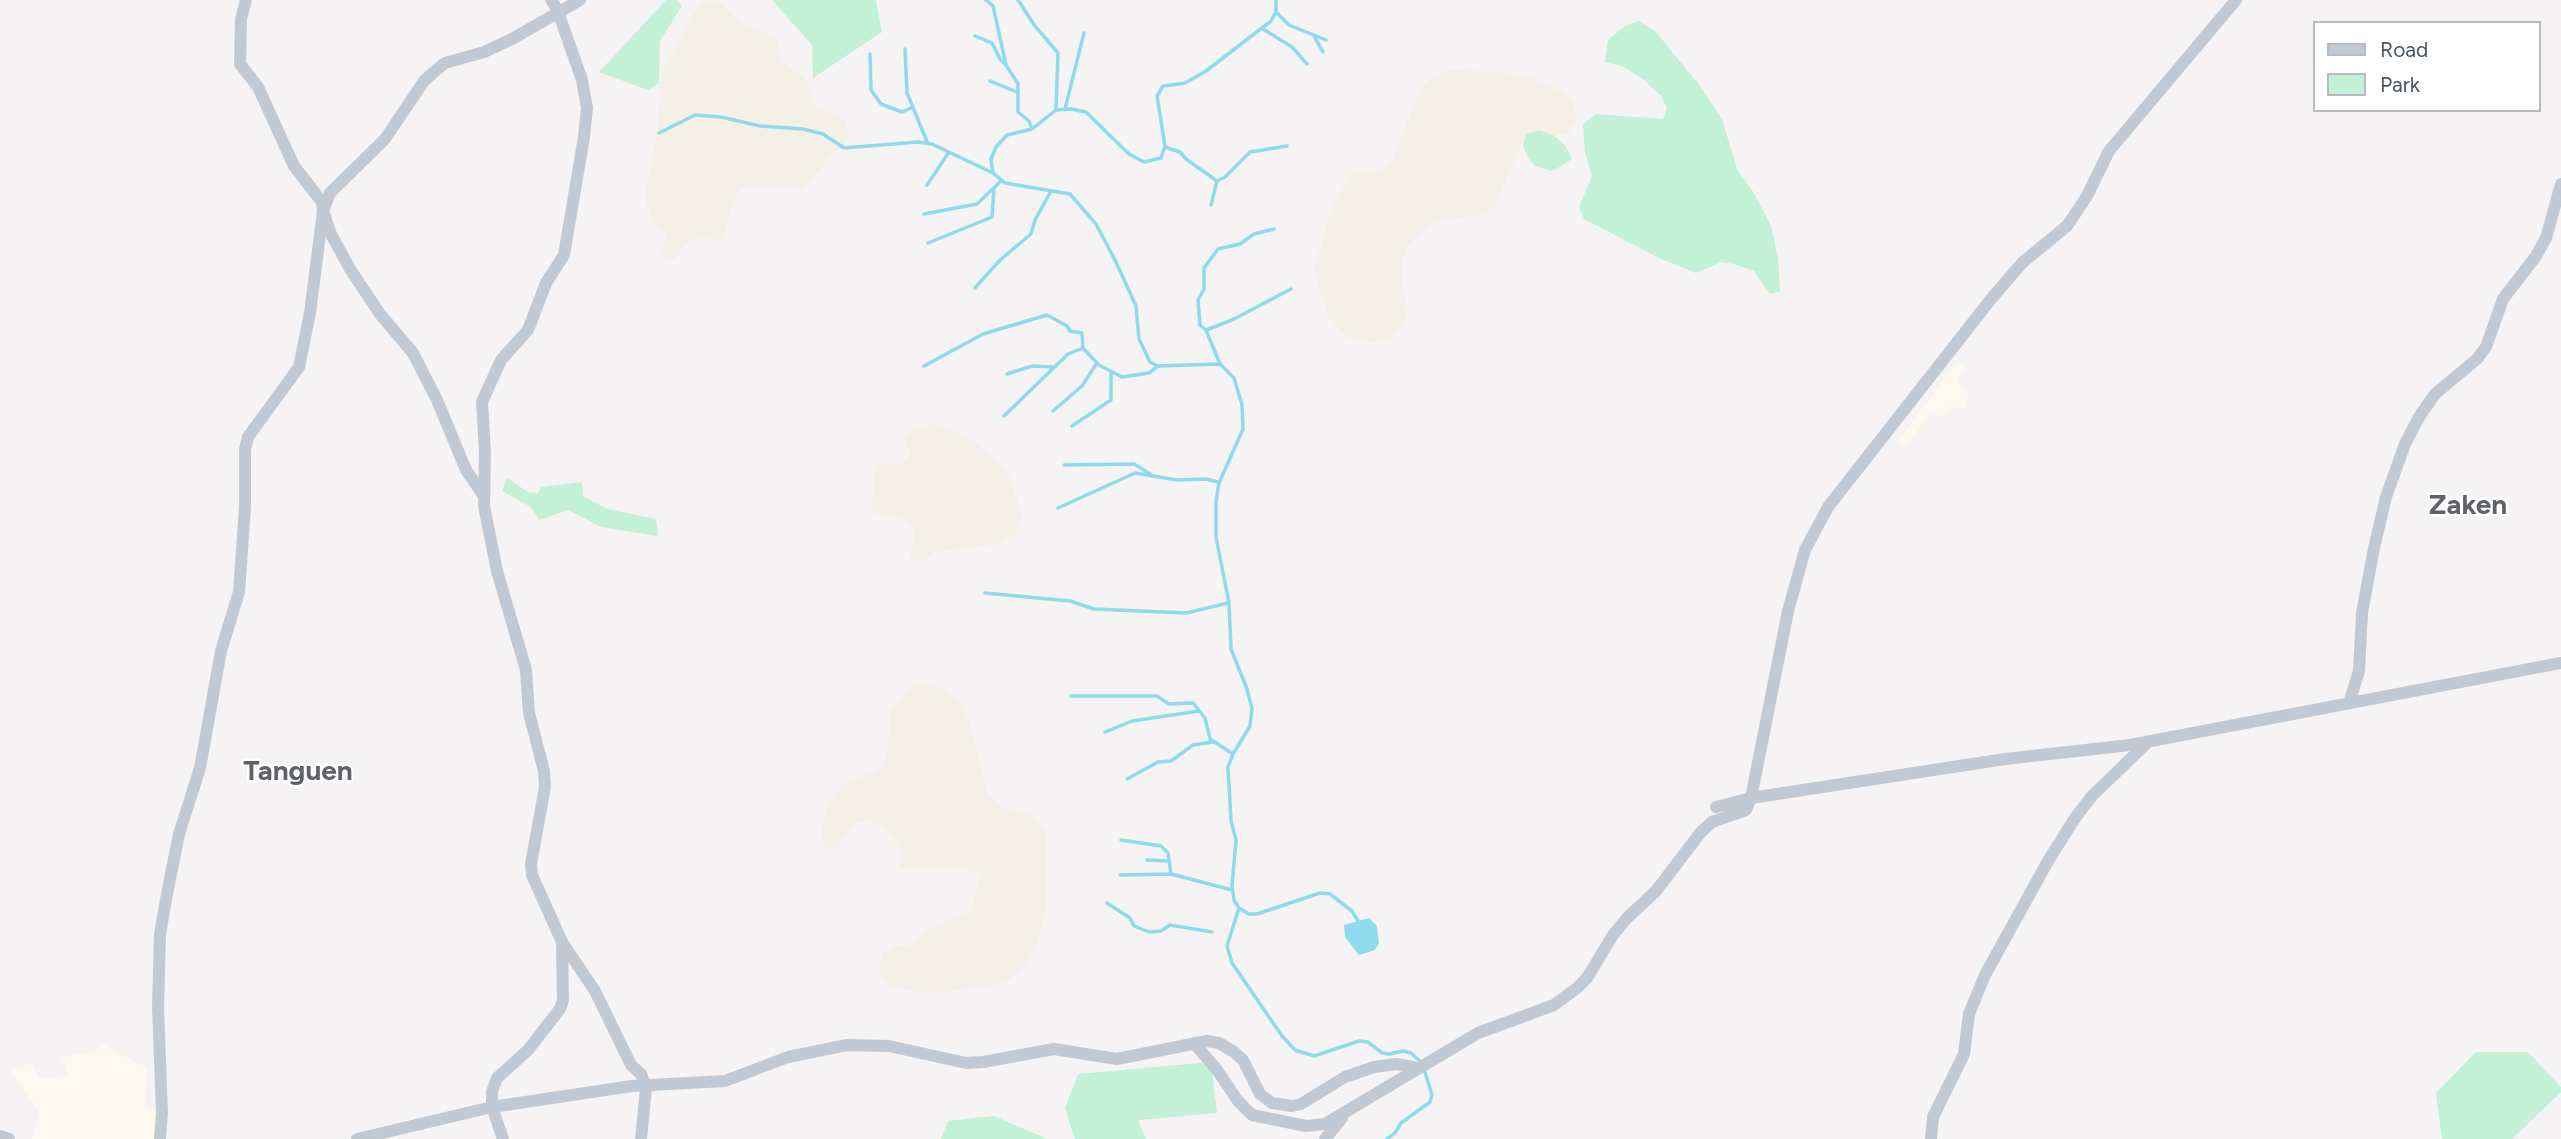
<!DOCTYPE html>
<style>
body{margin:0}
#map{position:relative;width:2561px;height:1139px;overflow:hidden;background:#f5f3f3;font-family:Figtree,sans-serif}
canvas{display:block}
.legend{position:absolute;left:2313px;top:21px;width:228px;height:91px;box-sizing:border-box;background:#fff;border:2px solid #b7bbc0;margin:0;padding:9px 12px;list-style:none;font-size:21px;color:#4a5661}
.legend li{display:flex;align-items:center;gap:14px;height:35px}
.legend b{width:35px;border:2px solid #b7bbc0}
</style>
<div id="map">
<canvas width="2561" height="1139"></canvas>
<ul class="legend">
<li><b style="height:9px;background:#c1cad2"></b>Road</li>
<li><b style="height:19px;background:#c3f1d5"></b>Park</li>
</ul>
</div>
<script>
const g = document.querySelector('canvas').getContext('2d');
g.lineJoin = 'round';
function fillPath(path, color) { g.fillStyle = color; g.fill(path, 'evenodd'); }
const poly = rows => new Path2D(rows.map(r => 'M' + r).join(''));
function strokePath(path, color, width, dash) { g.strokeStyle = color; g.lineWidth = width; g.lineCap = dash ? 'butt' : 'round'; g.setLineDash(dash || []); g.stroke(path); }
function write(font, color, halo, rows, align = 'center') {
  g.font = font + ' Figtree,sans-serif'; g.lineWidth = 5; g.setLineDash([]); g.textBaseline = 'middle'; g.strokeStyle = halo; g.fillStyle = color; for (const [text, x, y, turn = 0] of rows) {
    g.save(); g.translate(x, y); g.rotate((+turn || 0) * Math.PI / 180); g.textAlign = isNaN(turn) ? turn : align; if (halo) g.strokeText(text, 0, 0); g.fillText(text, 0, 0); g.restore();
  }
}
fillPath(poly([
 [1957,362,1966,367,1958,382,1969,395,1964,410,1951,407,1943,418,1931,412,1906,447,1897,442],
 [101,1043,147,1068,145,1108,162,1112,160,1139,31,1139,40,1114,10,1071,32,1063,40,1079,68,1076,62,1057,95,1051]
]), '#fdf9ef');
fillPath(poly([
 [666,0,676,0,682,6,660,41,659,83,648,90,599,72],
 [772,0,876,0,882,32,813,78,812,45],
 [1639,21,1656,32,1700,86,1722,119,1737,169,1754,193,1771,226,1778,258,1780,291,1770,294,1754,271,1734,264,1721,262,1696,273,1659,258,1584,219,1579,207,1592,176,1585,153,1583,125,1595,114,1663,119,1667,108,1661,96,1644,80,1622,66,1605,62,1608,40,1625,26],
 [1539,130,1553,135,1565,145,1572,159,1553,171,1537,167,1529,159,1523,146,1526,134],
 [507,478,528,492,538,493,541,487,582,482,583,496,607,509,656,519,658,536,601,527,568,510,539,520,531,507,502,491],
 [2476,1052,2528,1052,2561,1087,2561,1092,2512,1139,2442,1139,2436,1093],
 [1211,1062,1217,1113,1138,1120,1146,1139,1075,1139,1065,1108,1078,1074],
 [994,1116,1047,1139,941,1139,948,1121]
]), '#c3f1d5');
fillPath(poly([
 [712,0,721,4,739,22,778,38,781,61,804,77,811,91,814,107,838,114,846,123,848,134,844,144,831,154,810,182,799,189,770,189,747,186,739,190,731,209,725,236,720,242,707,237,699,238,687,243,674,259,667,261,660,253,667,234,654,226,646,201,647,183,655,146,663,71,694,13,702,3],
 [1451,70,1502,72,1535,79,1553,87,1573,100,1576,121,1568,133,1553,135,1539,130,1526,134,1494,207,1483,214,1433,223,1408,245,1401,263,1403,292,1408,312,1401,328,1389,339,1371,342,1349,338,1328,316,1314,269,1333,206,1353,171,1379,171,1392,161,1421,88,1433,77],
 [934,424,966,436,998,461,1011,479,1022,516,1016,533,998,544,933,552,926,560,910,559,915,529,902,519,871,512,876,464,903,463,911,454,904,439,907,434],
 [917,684,932,685,945,690,957,699,969,721,987,792,1003,808,1030,813,1045,831,1047,902,1038,941,1025,966,1007,981,992,986,940,992,914,991,894,987,883,981,878,968,883,953,894,946,911,945,925,931,972,910,981,875,965,868,901,869,899,845,883,827,869,820,854,823,837,849,825,849,821,836,825,812,833,795,846,782,866,776,880,767,886,757,888,747,891,711,905,692]
]), '#f5f0e5');
fillPath(poly([
 [1369,918,1377,926,1379,943,1375,950,1359,955,1345,937,1344,925]
]), '#90daee');
strokePath(poly([
 [986,0,993,6,1006,65,1018,84,1018,112,1029,121,1032,129],
 [1018,0,1035,26,1058,53,1056,110],
 [1276,0,1276,12,1271,21,1206,71,1185,83,1163,86,1157,96,1165,146,1161,158,1144,162,1129,154,1086,112,1071,109,1056,110,1032,129,1007,135,996,147,991,159,993,173,1005,183,1070,194,1096,224,1115,260,1136,306,1139,339,1150,362,1158,366,1220,364,1234,378,1242,405,1243,429,1219,483,1216,501,1216,537,1229,603,1231,649,1247,689,1252,709,1250,726,1233,754,1228,767,1231,821,1236,840,1232,886,1234,900,1239,908,1249,914,1257,914,1320,893,1330,894,1352,911,1358,921],
 [1277,13,1289,25,1326,40],
 [1263,29,1292,47,1307,64],
 [975,36,992,43,1000,59,1005,64],
 [1314,36,1323,52],
 [905,49,907,93,928,144],
 [870,54,871,90,881,104,902,112,913,107],
 [990,81,1017,92],
 [1065,109,1084,33],
 [659,133,695,115,721,117,760,126,803,129,823,134,844,148,918,142,932,144,993,173],
 [1165,147,1180,152,1186,159,1217,181,1225,177,1250,152,1287,146],
 [927,185,949,152],
 [1211,205,1217,181],
 [924,214,977,204,1002,180],
 [928,243,992,217,994,188],
 [975,288,1000,260,1031,234,1035,220,1051,191],
 [1206,330,1200,325,1198,300,1204,289,1204,268,1218,249,1240,244,1254,234,1274,229],
 [1220,364,1206,330,1232,320,1291,289],
 [924,366,983,334,1047,315,1067,326,1070,331,1082,333,1083,348],
 [1007,374,1032,366,1054,367],
 [1053,411,1082,386,1097,363],
 [1004,416,1068,354,1083,348,1099,365,1122,377,1149,373,1158,366],
 [1072,426,1111,400,1111,372],
 [1064,465,1134,464,1150,474],
 [1058,508,1135,473,1177,480,1206,479,1218,482],
 [985,593,1070,601,1094,609,1186,613,1228,603],
 [1071,696,1157,696,1169,704,1193,703,1205,718,1210,739,1233,754],
 [1105,732,1132,721,1199,711],
 [1127,779,1158,762,1171,761,1193,745,1213,742],
 [1121,840,1161,846,1168,853,1171,874,1232,890],
 [1147,860,1169,861],
 [1120,875,1171,874],
 [1107,903,1130,918,1134,926,1149,932,1161,931,1170,925,1212,932],
 [1239,908,1227,946,1232,963,1282,1036,1295,1050,1314,1056,1359,1041,1368,1042,1382,1053,1389,1054,1403,1051,1411,1053,1421,1062],
 [1387,1139,1395,1133,1401,1123,1430,1102,1432,1095,1424,1069]
]), '#90daee', 3.5);
strokePath(poly([
 [551,0,557,9,582,80,587,108,584,137,564,255,546,283,528,330,501,360,482,402,485,452,484,506,497,571,526,670,529,713,544,771,545,787,531,864,532,875,562,942,595,991,631,1065,641,1074,646,1088,641,1139],
 [484,496,466,470,437,400,413,353,380,314,350,269,331,234,323,211,330,193,385,139,424,81,435,71,445,63,484,52,512,39,580,0],
 [2349,703,2359,671,2362,613,2374,548,2386,497,2405,444,2419,417,2435,394,2477,359,2486,347,2503,299,2536,256,2546,238,2561,184],
 [1716,807,1751,798,2005,759,2130,745,2561,663],
 [1194,1043,1217,1070,1238,1101,1252,1115,1306,1126,1325,1124,1478,1033,1554,1005,1577,988,1587,978,1613,935,1627,918,1656,891,1701,832,1712,822,1746,810,1751,798,1788,611,1805,550,1828,507,1991,299,2023,262,2067,226,2087,196,2109,151,2236,0],
 [0,1136,9,1139],
 [160,1139,162,1112,158,1008,160,934,167,894,179,834,200,768,221,651,239,592,245,507,245,449,248,437,299,367,310,313,323,211,322,202,294,166,258,87,240,64,241,19,246,0],
 [357,1139,492,1107,632,1086,725,1081,788,1057,847,1045,889,1046,966,1063,983,1062,1054,1049,1117,1059,1207,1041,1219,1043,1234,1052,1243,1060,1260,1094,1272,1103,1292,1106,1301,1104,1345,1077,1374,1067,1396,1064,1418,1068],
 [503,1139,492,1107,492,1092,497,1078,528,1050,560,1009,563,1000,562,943],
 [1325,1139,1342,1118],
 [1931,1139,1933,1117,1964,1054,1969,1014,1985,975,2048,861,2075,818,2092,796,2149,741]
]), '#c1cad2', 12);
write('bold 28px', '#5f6368', '#fff', [
 ["Zaken",2468,506],
 ["Tanguen",298,772]
]);
</script>
